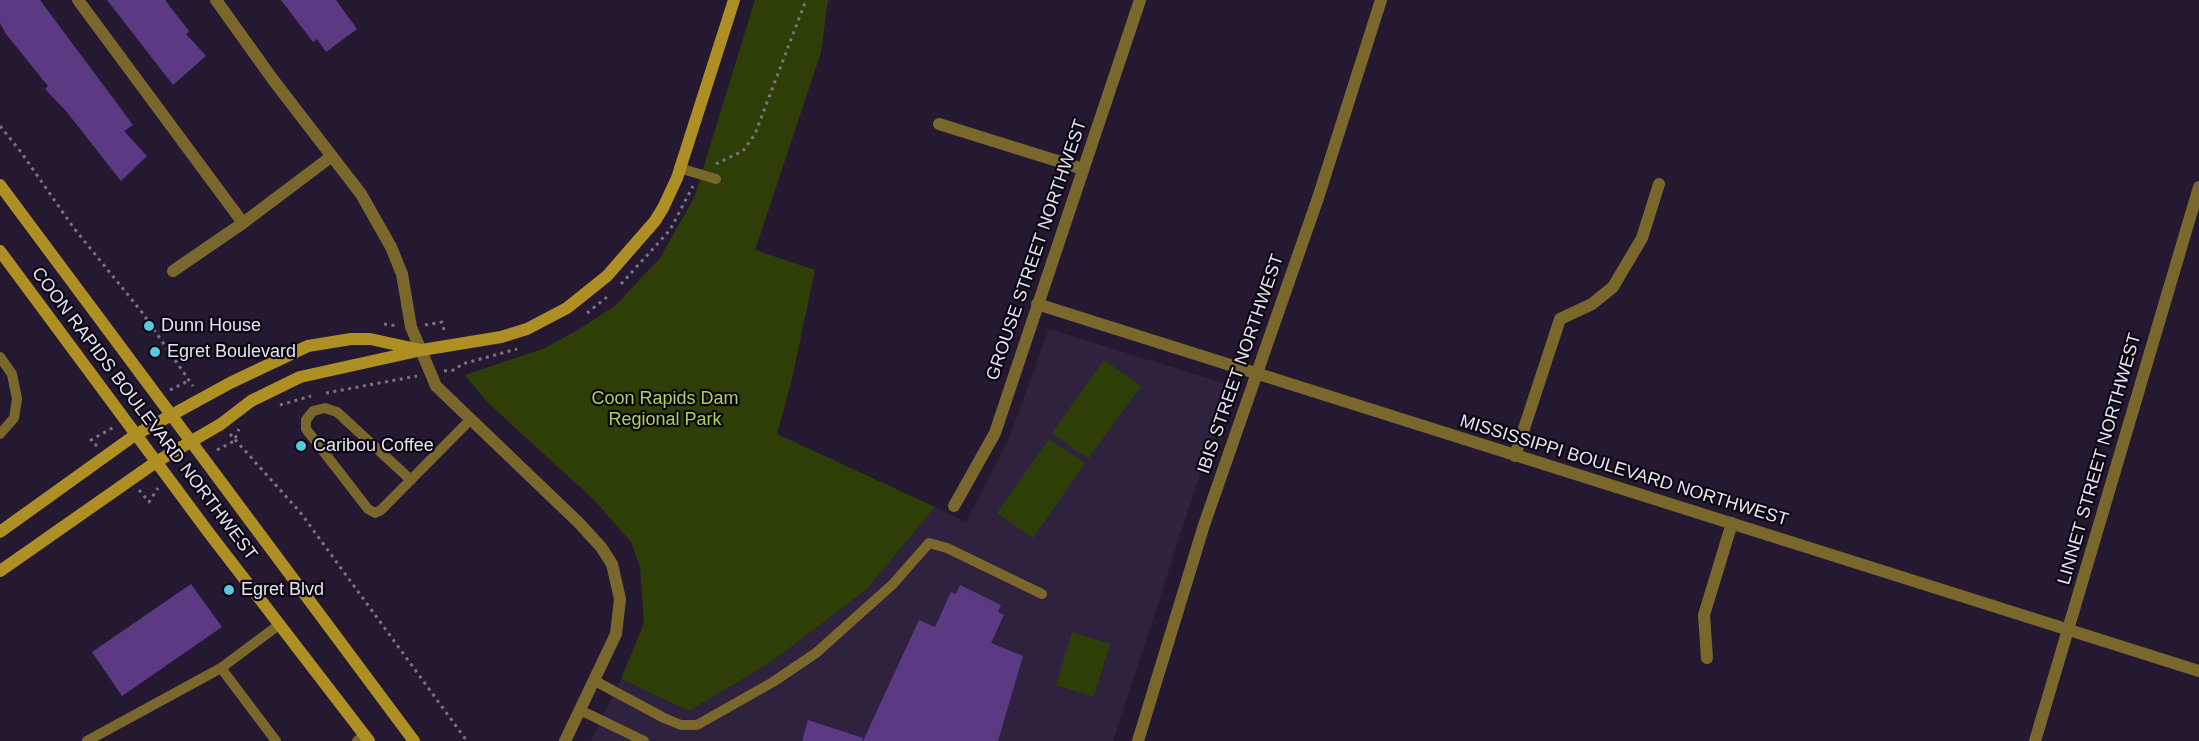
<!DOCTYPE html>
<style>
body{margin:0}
canvas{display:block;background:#241931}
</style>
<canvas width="2199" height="741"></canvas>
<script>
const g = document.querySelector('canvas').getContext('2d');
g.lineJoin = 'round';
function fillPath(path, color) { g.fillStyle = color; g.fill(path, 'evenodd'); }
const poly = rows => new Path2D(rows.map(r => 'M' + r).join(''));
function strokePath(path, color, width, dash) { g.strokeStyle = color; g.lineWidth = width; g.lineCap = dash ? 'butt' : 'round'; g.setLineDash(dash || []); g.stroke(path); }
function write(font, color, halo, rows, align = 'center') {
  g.font = font + ' Helvetica,sans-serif'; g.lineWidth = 4.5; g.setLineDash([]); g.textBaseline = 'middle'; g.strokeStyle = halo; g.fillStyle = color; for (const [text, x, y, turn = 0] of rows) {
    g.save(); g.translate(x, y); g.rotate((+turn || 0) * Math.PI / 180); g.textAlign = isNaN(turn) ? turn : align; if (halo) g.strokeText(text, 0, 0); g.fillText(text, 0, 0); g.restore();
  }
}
fillPath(poly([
 [1049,329,1229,385,1113,741,591,741,621,679,689,711,771,662,866,590,935,507,966,522,1008,441]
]), '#2f223f');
fillPath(poly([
 [755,0,828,0,821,52,755,250,815,270,792,379,777,434,935,507,866,590,771,662,689,711,621,679,644,623,640,567,631,542,594,500,486,401,465,375,545,348,578,330,616,305,660,258,694,198],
 [1104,360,1141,386,1088,459,1052,433],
 [1049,439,1085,463,1033,538,997,513],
 [1072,632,1110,644,1094,697,1056,685]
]), '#2e3e07');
fillPath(poly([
 [0,0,40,0,133,125,124,131,147,156,121,181,66,111,45,89,48,86,6,34,0,23],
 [107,0,165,0,189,31,186,34,206,56,173,85],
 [281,0,336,0,357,29,326,52,317,39,313,42],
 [191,584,222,627,122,696,92,652],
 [960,585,1001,605,998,612,1004,615,991,643,1023,656,998,741,863,741,919,620,935,627,951,592,956,594],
 [808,720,863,738,862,741,802,741]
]), '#5b3983');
strokePath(poly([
 [0,126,21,152,73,227,141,311,193,386],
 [716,164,743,151,755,134,806,0],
 [621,284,670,230,693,186],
 [587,313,607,297],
 [384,324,397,326],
 [425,325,442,322,445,333],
 [444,371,455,370,462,364,517,349],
 [170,390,190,380],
 [326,393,417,376],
 [280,405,311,396],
 [230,434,300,512,467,741],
 [97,446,91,440,114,427],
 [217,450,234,441,239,429],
 [139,490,149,502,158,488]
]), '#797186', 3, [3, 4.5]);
strokePath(poly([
 [679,168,716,179],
 [0,357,12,374,17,399,14,418,0,434],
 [411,480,337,412,325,408,313,411,306,420,306,429,368,509,375,513,381,510,471,419],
 [221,668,276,741],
 [595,681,664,718,681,725,697,725,773,682,816,653,893,584,929,543,947,548,1042,594],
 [580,710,644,741],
 [87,741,221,668,280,624],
 [357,741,365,735]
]), '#79672b', 10);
strokePath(poly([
 [78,0,243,223,173,271],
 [216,0,274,81,361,194,391,247,402,274,411,327,436,386,579,523,601,547,612,564,620,599,616,634,565,741],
 [939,124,1083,169],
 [243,223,332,156],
 [1037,304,2199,671],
 [1515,456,1560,319,1592,304,1613,287,1642,238,1659,184],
 [954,506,995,433,1140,0],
 [1707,658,1704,615,1732,523],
 [1138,741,1204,525,1318,198,1381,0],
 [2035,741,2199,187]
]), '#79672b', 12);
strokePath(poly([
 [0,185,414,741],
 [0,251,209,533,369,741],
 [0,532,135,435,230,383,308,346,351,339,370,339,421,350],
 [0,571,156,462,221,424,251,401,300,377,422,350,501,337,527,329,567,308,607,276,655,221,663,208,677,178,734,0]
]), '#ae8f24', 12);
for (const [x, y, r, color] of [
 [149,326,6,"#55cae0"],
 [155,352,6,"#55cae0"],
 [301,446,6,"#55cae0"],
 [229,590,6,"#55cae0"]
]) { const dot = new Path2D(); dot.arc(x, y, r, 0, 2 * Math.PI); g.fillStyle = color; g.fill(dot); strokePath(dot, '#0b0711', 2); }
write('18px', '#e7e1f2', '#0b0711', [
 ["GROUSE STREET NORTHWEST",1037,250,-71],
 ["IBIS STREET NORTHWEST",1241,364,-71],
 ["COON RAPIDS BOULEVARD NORTHWEST",144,414,53],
 ["LINNET STREET NORTHWEST",2100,459,-74],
 ["MISSISSIPPI BOULEVARD NORTHWEST",1624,471,17]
]);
write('18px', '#e7e1f2', '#0b0711', [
 ["Dunn House",161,326],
 ["Egret Boulevard",167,352],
 ["Caribou Coffee",313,446],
 ["Egret Blvd",241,590]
], 'left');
write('18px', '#a9d15c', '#0b0711', [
 ["Coon Rapids Dam",665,399],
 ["Regional Park",665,420]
]);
</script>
